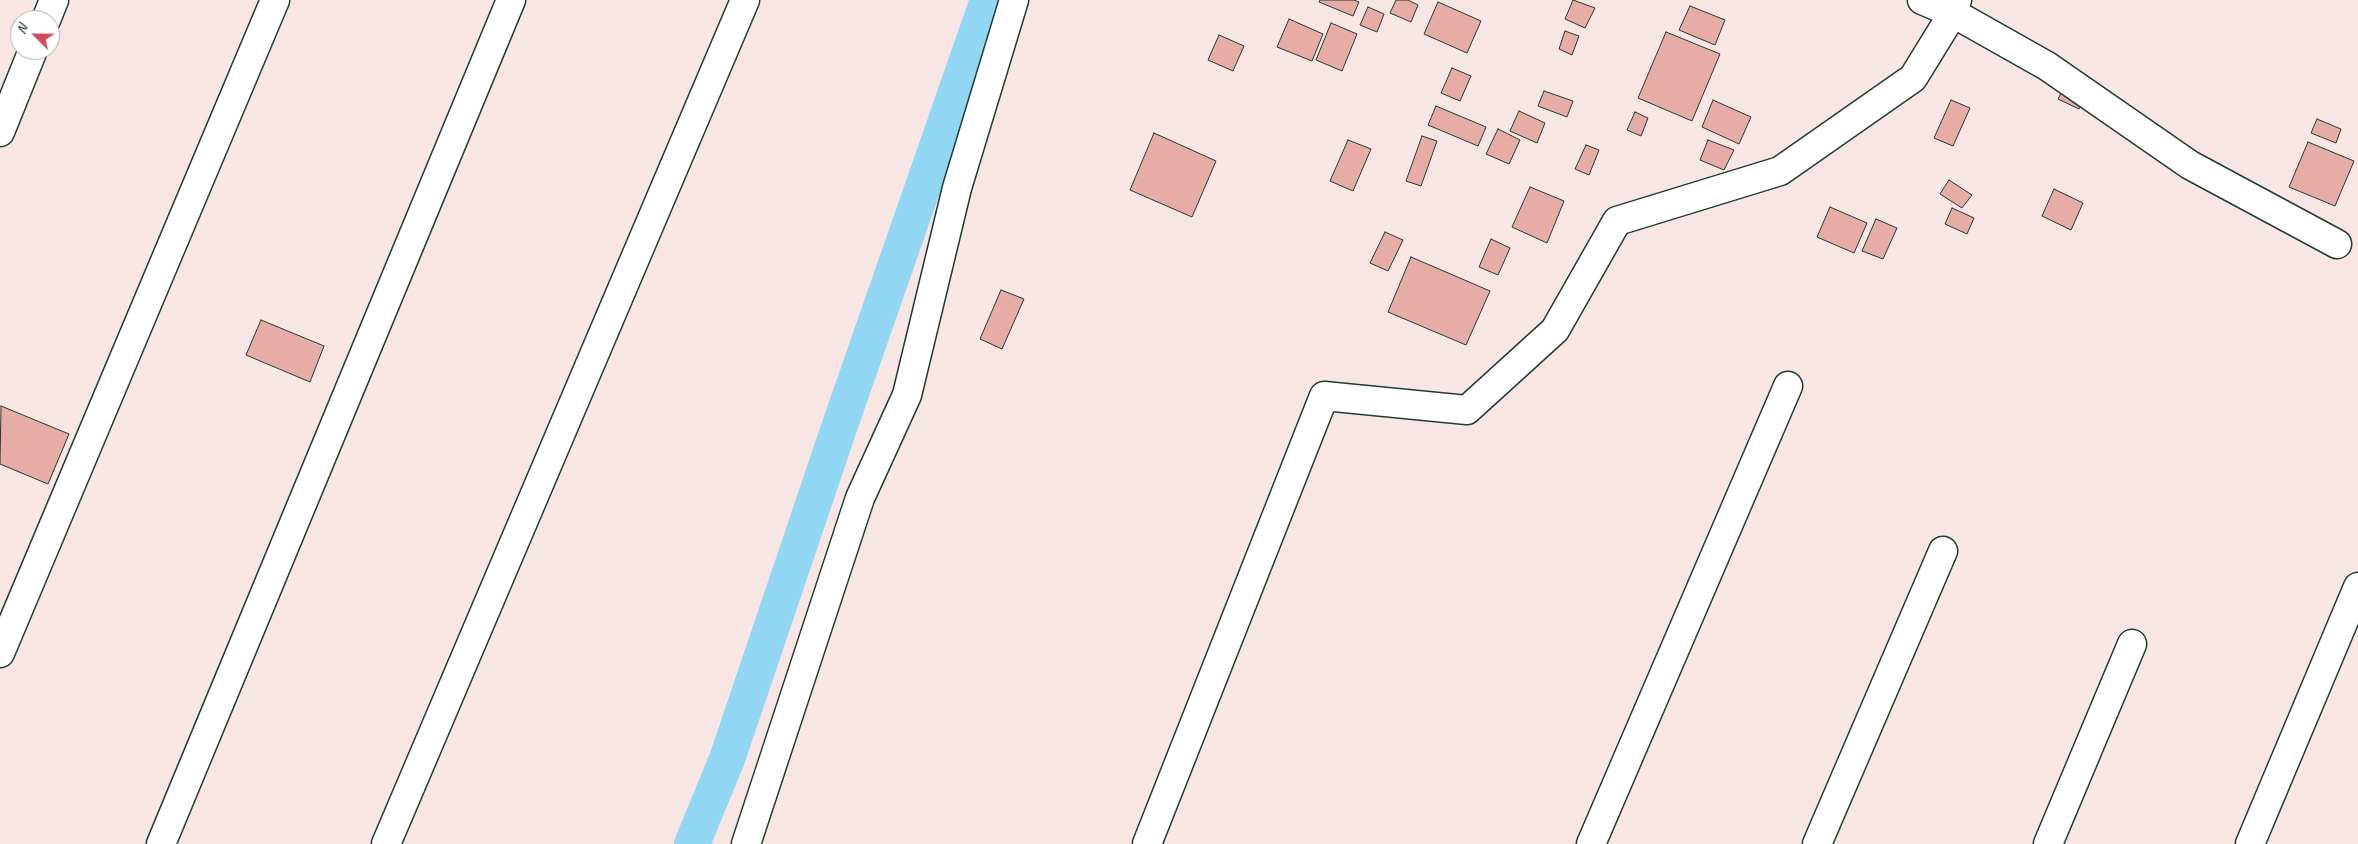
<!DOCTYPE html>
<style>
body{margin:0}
#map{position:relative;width:2358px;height:844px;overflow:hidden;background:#f8e6e4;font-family:Caveat,sans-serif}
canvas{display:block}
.north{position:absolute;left:10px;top:10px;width:50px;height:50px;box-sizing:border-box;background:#fff;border:1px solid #a5b1ae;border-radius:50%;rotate:293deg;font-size:14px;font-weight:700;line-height:20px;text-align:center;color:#1f3d34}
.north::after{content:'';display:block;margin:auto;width:18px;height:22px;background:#d1495b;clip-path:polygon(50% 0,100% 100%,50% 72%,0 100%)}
</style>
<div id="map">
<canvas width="2358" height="844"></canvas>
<div class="north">N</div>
</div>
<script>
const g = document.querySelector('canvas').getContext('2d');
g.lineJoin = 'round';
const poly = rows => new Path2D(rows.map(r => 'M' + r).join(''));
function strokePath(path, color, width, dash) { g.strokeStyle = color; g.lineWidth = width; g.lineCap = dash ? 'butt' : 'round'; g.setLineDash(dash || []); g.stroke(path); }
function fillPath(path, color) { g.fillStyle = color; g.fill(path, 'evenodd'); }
strokePath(poly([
 [692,844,727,759,841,422,988,0]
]), '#91d6f3', 36);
const building = poly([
 [1320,0,1354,0,1359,2,1353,16,1319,2,1320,0],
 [1396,0,1408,0,1418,5,1411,22,1390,13,1396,0],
 [1573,0,1595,8,1585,28,1565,19,1573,0],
 [1438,2,1481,21,1467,53,1424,34,1438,2],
 [1690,6,1725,20,1715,45,1679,30,1690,6],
 [1368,7,1384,14,1377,32,1360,25,1368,7],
 [1289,19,1323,34,1312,61,1277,47,1289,19],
 [1331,23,1357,34,1342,71,1316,60,1331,23],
 [1565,31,1579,36,1572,55,1559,49,1565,31],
 [1666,32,1720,54,1692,121,1638,98,1666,32],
 [1219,35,1244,46,1233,71,1208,60,1219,35],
 [1452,68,1471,76,1460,101,1441,93,1452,68],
 [2063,89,2084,99,2079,109,2058,99,2063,89],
 [1544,91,1573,101,1567,117,1538,106,1544,91],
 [1713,100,1751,117,1739,144,1702,127,1713,100],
 [1951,100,1970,108,1953,146,1934,138,1951,100],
 [1436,106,1486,127,1478,146,1428,125,1436,106],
 [1519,111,1545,123,1537,143,1510,131,1519,111],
 [1635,112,1648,118,1641,136,1627,130,1635,112],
 [2317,119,2341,129,2336,143,2311,133,2317,119],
 [1498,129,1520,140,1509,164,1486,154,1498,129],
 [1154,133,1216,161,1192,217,1130,190,1154,133],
 [1422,136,1437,141,1421,186,1406,181,1422,136],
 [1348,140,1371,149,1353,191,1330,181,1348,140],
 [1708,140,1734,150,1724,170,1700,160,1708,140],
 [2308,142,2354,161,2335,206,2289,187,2308,142],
 [1586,145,1599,150,1589,175,1575,169,1586,145],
 [1949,180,1972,195,1962,208,1940,194,1949,180],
 [1530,187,1564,201,1547,243,1512,227,1530,187],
 [2054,189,2083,203,2071,230,2042,216,2054,189],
 [1830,207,1867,223,1854,253,1817,237,1830,207],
 [1952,208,1974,218,1967,234,1945,224,1952,208],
 [1876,219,1897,228,1883,259,1862,251,1876,219],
 [1385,232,1403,240,1388,271,1370,263,1385,232],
 [1491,239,1510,248,1498,275,1479,267,1491,239],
 [1411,257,1490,291,1466,345,1388,312,1411,257],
 [1001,290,1024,299,1002,349,980,339,1001,290],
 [261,320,324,346,310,382,246,355,261,320],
 [1,406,69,434,48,484,0,464,1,406]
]);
fillPath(building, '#e7aca5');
strokePath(building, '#1f3d34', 1);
const minor = poly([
 [1922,0,1953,13,2047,66,2190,165,2337,244],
 [46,20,54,0],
 [0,132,33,50],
 [0,653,275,0],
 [161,844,511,0],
 [386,844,745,0],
 [746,844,860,498,907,395,957,188,1014,0],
 [1147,844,1324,396,1467,410,1555,330,1617,221,1780,171,1913,78,1953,13,1957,0],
 [1591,844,1788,386],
 [1817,844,1943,551],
 [2048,844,2132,644],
 [2250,844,2358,587]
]);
strokePath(minor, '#1f3d34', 31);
strokePath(minor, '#fff', 28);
</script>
